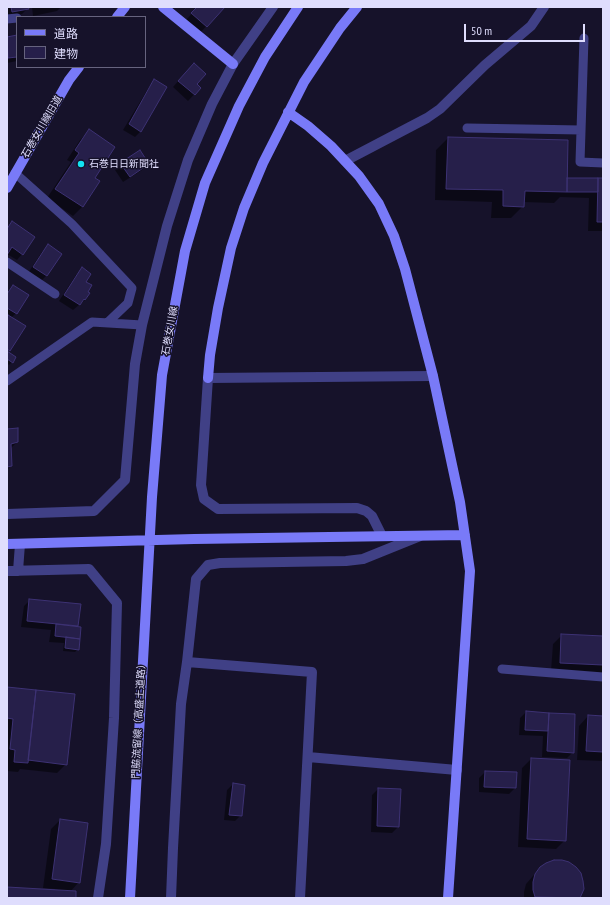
<!DOCTYPE html>
<meta charset="utf-8">
<style>
body{margin:0}
#map{position:relative;width:610px;height:905px;overflow:hidden;background:#16122a;font-family:"PT Sans Narrow","Noto Sans JP",sans-serif}
canvas{display:block}
.frame{position:absolute;inset:0;border:8px solid #dfddfd;pointer-events:none}
.legend{position:absolute;left:16px;top:16px;width:130px;height:52px;box-sizing:border-box;background:#16122a;border:1px solid #66637e;margin:0;padding:5px 7px;list-style:none;font-size:12px;color:#dfddfd}
.legend li{display:flex;align-items:center;gap:8px;height:20px}
.legend b{width:20px;border:1px solid #66637e}
.scale{position:absolute;left:464px;top:24px;width:121px;height:18px;box-sizing:border-box;border:2px solid #dfddfd;border-top:0;padding-left:5px;font-size:12px;line-height:14px;white-space:nowrap;color:#dfddfd;-webkit-text-stroke:3px #16122a;paint-order:stroke}
</style>
<div id="map">
<canvas width="610" height="905"></canvas>
<div class="frame"></div>
<ul class="legend">
<li><b style="height:5px;background:#797af8"></b>道路</li>
<li><b style="height:11px;background:#261f4a"></b>建物</li>
</ul>
<div class="scale">50 m</div>
</div>
<script>
const g = document.querySelector('canvas').getContext('2d');
g.lineJoin = 'round';
function fillPath(path, color) { g.fillStyle = color; g.fill(path, 'evenodd'); }
const poly = rows => new Path2D(rows.map(r => 'M' + r).join(''));
function strokePath(path, color, width, dash) { g.strokeStyle = color; g.lineWidth = width; g.lineCap = dash ? 'butt' : 'round'; g.setLineDash(dash || []); g.stroke(path); }
function write(font, color, halo, rows, align = 'center') {
  g.font = font + ' "PT Sans Narrow","Noto Sans JP",sans-serif'; g.lineWidth = 3; g.setLineDash([]); g.textBaseline = 'middle'; g.strokeStyle = halo; g.fillStyle = color; for (const [text, x, y, turn = 0] of rows) {
    g.save(); g.translate(x, y); g.rotate((+turn || 0) * Math.PI / 180); g.textAlign = isNaN(turn) ? turn : align; if (halo) g.strokeText(text, 0, 0); g.fillText(text, 0, 0); g.restore();
  }
}
fillPath(poly([
 [7,7,27,7,28,8,22,14,7,17],
 [32,7,61,7,57,11,33,16],
 [198,7,224,7,200,33,186,20],
 [17,36,17,61,7,63,7,38],
 [188,70,196,84,200,88,188,101,173,87],
 [154,81,141,131,135,137,123,130,149,87],
 [89,131,94,178,99,181,82,207,73,216,47,198,71,162,67,160,80,140],
 [448,138,566,179,603,179,603,231,588,231,589,198,560,197,554,203,523,202,523,206,511,218,491,218,492,202,435,200,436,150],
 [121,164,148,164,142,170,123,182,115,170],
 [12,222,22,254,17,260,7,254,7,228],
 [48,246,60,254,46,276,40,282,28,273,42,252],
 [82,269,87,292,88,294,85,300,73,310,59,301,76,275],
 [13,286,16,313,11,318,9,350,7,352,7,292],
 [7,353,12,362,9,365,7,363],
 [7,430,17,442,11,448,11,466,7,470],
 [30,600,80,605,77,627,78,649,75,652,63,651,64,643,49,642,51,630,21,627,24,606],
 [562,635,603,637,603,674,551,671,553,644],
 [7,688,66,764,57,773,20,769,18,772,7,771],
 [526,712,574,715,573,752,567,758,542,757,543,736,519,735,520,718],
 [588,716,603,717,603,761,577,760,579,726],
 [531,759,565,840,556,849,518,847,522,768],
 [485,772,515,788,509,794,479,792,479,778],
 [233,784,241,815,235,821,224,820,227,790],
 [378,789,398,827,392,833,371,832,372,795],
 [60,820,79,882,70,892,75,898,7,898,7,888,55,891,55,889,43,888,51,829],
 [540,868,580,896,579,898,524,898,524,892,526,884]
]), '#0007');
const building = poly([
 [11,7,28,7,29,9,12,12,11,7],
 [197,7,225,7,207,27,191,13,197,7],
 [17,35,17,57,8,58,7,37,17,35],
 [194,63,206,74,197,84,201,88,195,95,178,81,194,63],
 [154,79,167,87,141,132,129,124,154,79],
 [89,129,115,147,95,178,100,181,83,207,55,189,79,153,75,150,89,129],
 [448,137,568,140,567,192,525,191,524,207,503,206,503,190,446,189,448,137],
 [140,150,149,164,130,177,120,163,140,150],
 [567,178,598,178,598,192,567,192,567,178],
 [598,178,603,178,603,222,597,222,598,178],
 [12,221,35,237,23,255,12,247,7,255,7,229,12,221],
 [48,244,62,254,47,276,33,267,48,244],
 [82,267,91,274,86,282,92,285,88,292,90,293,85,300,84,299,80,305,64,295,82,267],
 [13,285,29,295,17,314,7,308,7,294,13,285],
 [8,315,26,326,10,351,7,349,7,317,8,315],
 [7,351,16,357,13,363,7,359,7,351],
 [18,428,18,442,11,444,12,466,7,467,7,429,18,428],
 [29,599,81,604,78,626,27,621,29,599],
 [56,624,81,627,80,639,55,636,56,624],
 [561,634,603,636,603,665,560,663,561,634],
 [66,637,80,639,79,650,65,648,66,637],
 [7,687,36,690,28,763,14,762,15,750,10,749,13,719,7,718,7,687],
 [36,690,75,694,67,765,28,760,36,690],
 [526,711,549,713,548,731,525,730,526,711],
 [549,713,575,714,574,753,547,751,549,713],
 [588,715,603,716,603,752,586,751,588,715],
 [531,758,570,760,566,841,527,839,531,758],
 [485,771,517,772,516,788,484,787,485,771],
 [233,783,245,785,242,816,229,815,233,783],
 [378,788,401,789,399,827,377,826,378,788],
 [60,819,88,823,80,883,52,879,60,819],
 [554,860,562,860,569,862,576,867,581,873,583,881,584,889,580,898,535,897,533,890,533,882,535,874,540,867,546,863,554,860],
 [7,887,76,891,76,898,7,898,7,887]
]);
fillPath(building, '#261f4a');
strokePath(building, '#3d3274', 1);
strokePath(poly([
 [7,19,17,18],
 [584,38,580,162,603,163],
 [467,128,581,130],
 [15,173,72,224,132,288,128,303,107,323],
 [7,262,55,294],
 [7,381,92,322,142,325],
 [502,669,603,677]
]), '#404086', 9);
strokePath(poly([
 [345,161,427,118,440,109,485,65,531,26,544,7],
 [7,514,94,511,125,480,135,364,142,325,167,226,188,160,212,104,233,64,273,7],
 [382,536,372,516,366,511,357,508,218,509,204,499,201,485,208,378,433,376],
 [7,571,89,569,117,603,114,718,106,844,98,898],
 [18,571,20,544],
 [187,662,312,672,300,898],
 [308,757,457,770],
 [171,898,173,848,181,704,187,662,196,579,208,565,220,563,346,561,363,559,420,536]
]), '#404086', 10);
strokePath(poly([
 [163,7,233,64],
 [117,17,125,7],
 [288,112,308,126,331,146,359,176,379,204,394,236,405,269,433,376,460,502,470,571,448,898],
 [7,188,69,80,79,67],
 [208,378,210,355,218,308,231,248,244,208,263,163,304,82,340,28,357,7],
 [7,544,194,539,465,535],
 [130,898,152,497,162,375,185,251,205,183,239,106,265,57,298,7]
]), '#797af8', 10);
for (const [x, y, r, color] of [
 [81,164,4,"#13e4f3"]
]) { const dot = new Path2D(); dot.arc(x, y, r, 0, 2 * Math.PI); g.fillStyle = color; g.fill(dot); strokePath(dot, '#16122a', 1.5); }
write('10px', '#dfddfd', '#16122a', [
 ["石巻女川線旧道",42,127,-60],
 ["石巻女川線",170,331,-80],
 ["門脇流留線（高盛土道路）",139,719,-87]
]);
write('10px', '#dfddfd', '#16122a', [
 ["石巻日日新聞社",89,164]
], 'left');
</script>
